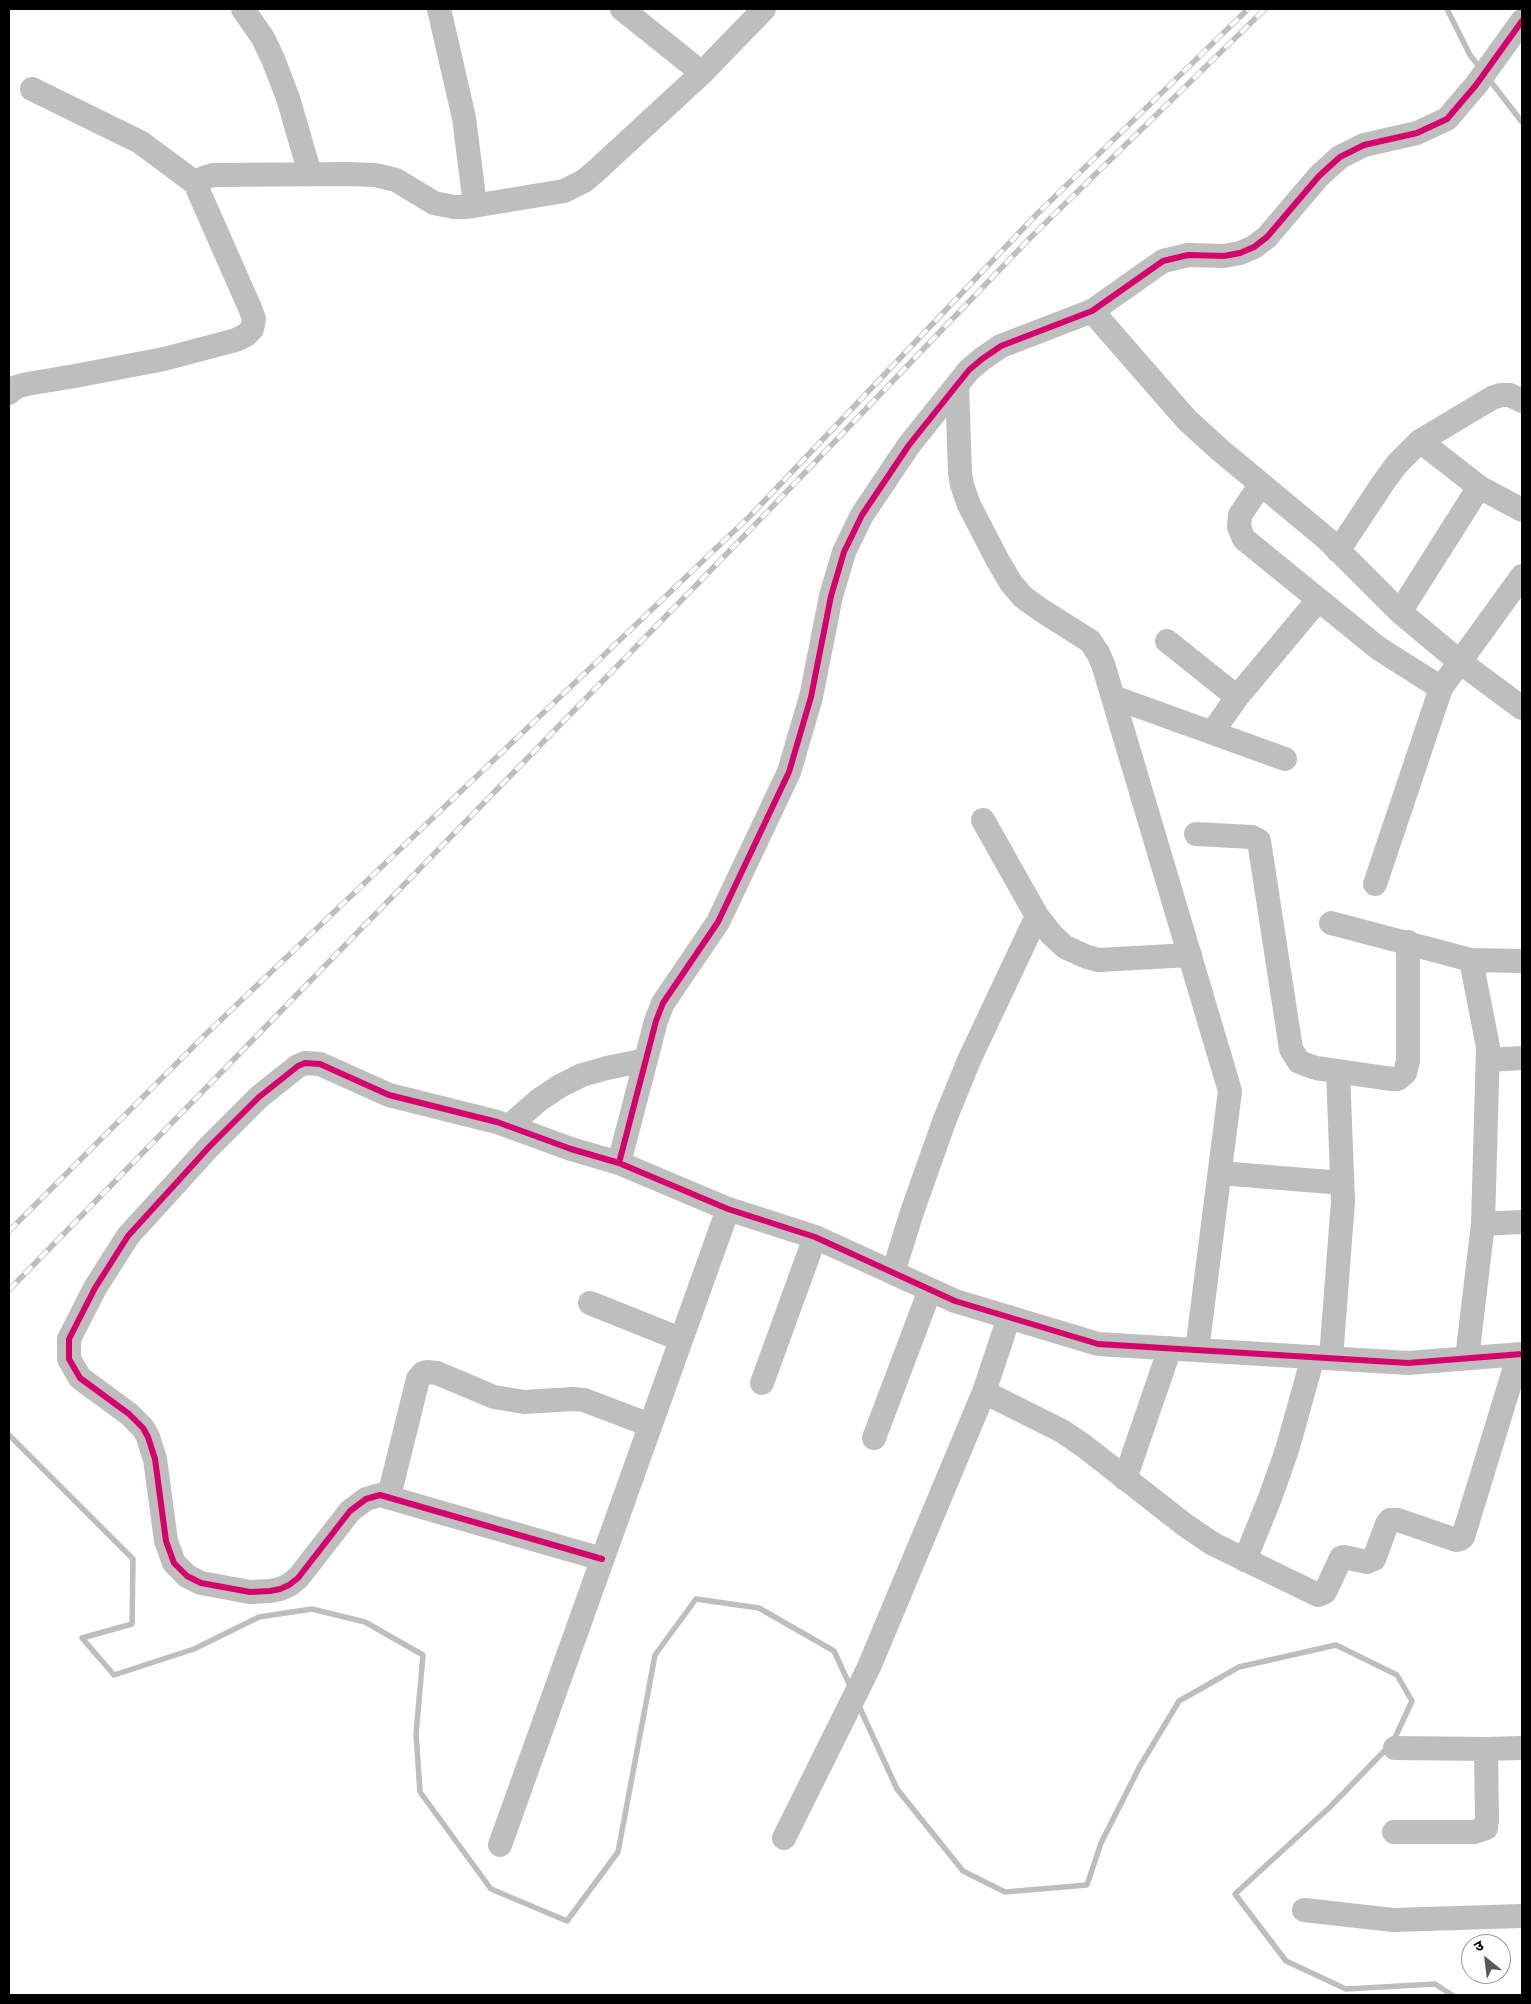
<!DOCTYPE html>
<meta charset="utf-8">
<style>
body{margin:0}
#map{position:relative;width:1531px;height:2004px;overflow:hidden;background:#fff;font-family:"Source Sans 3","Noto Sans Devanagari",sans-serif}
canvas{display:block}
.frame{position:absolute;inset:0;border:10px solid #000;pointer-events:none}
.north{position:absolute;left:1461px;top:1934px;width:50px;height:50px;box-sizing:border-box;background:#fff;border:1px solid #999;border-radius:50%;rotate:331deg;font-size:14px;font-weight:700;line-height:20px;text-align:center;color:#000}
.north::after{content:'';display:block;margin:auto;width:18px;height:22px;background:#595959;clip-path:polygon(50% 0,100% 100%,50% 72%,0 100%)}
</style>
<div id="map">
<canvas width="1531" height="2004"></canvas>
<div class="frame"></div>
<div class="north">उ</div>
</div>
<script>
const g = document.querySelector('canvas').getContext('2d');
g.lineJoin = 'round';
const poly = rows => new Path2D(rows.map(r => 'M' + r).join(''));
function strokePath(path, color, width, dash) { g.strokeStyle = color; g.lineWidth = width; g.lineCap = dash ? 'butt' : 'round'; g.setLineDash(dash || []); g.stroke(path); }
strokePath(poly([
 [1447,9,1470,55,1481,69],
 [1488,78,1522,122],
 [9,1435,133,1559,132,1624,82,1638,114,1675,194,1649,259,1617,312,1609,365,1622,423,1655,416,1734,420,1792,491,1889,567,1921,618,1852,655,1655,696,1599,759,1608,834,1651,851,1688],
 [858,1704,897,1789,963,1871,1005,1892,1087,1885,1101,1843,1140,1766,1179,1701,1239,1667,1336,1645,1397,1675,1412,1701,1393,1742,1330,1807,1235,1894,1286,1961,1346,1989,1435,1984,1452,1995]
]), '#bebebe', 5.5);
strokePath(poly([
 [243,9,263,38,273,59,288,98,310,174],
 [439,9,464,118,475,205],
 [622,9,702,73],
 [32,89,140,142,198,185],
 [1092,311,1187,420,1220,450,1327,539,1400,612,1460,662,1522,708],
 [957,385,960,473,962,485,969,505,998,561,1011,583,1023,597,1041,610,1090,641,1098,653,1103,664,1230,1091,1197,1350],
 [9,393,16,387,27,384,75,376,164,359,236,340,246,335,252,329,254,319,250,308,198,190,200,181,203,178,213,175,346,174,375,175,396,180,434,203,454,207,467,207,564,191,584,181,597,170,702,73,764,9],
 [1420,441,1479,487,1522,510],
 [1261,484,1240,515,1239,527,1244,539,1378,648,1441,688],
 [1338,551,1383,483,1397,464,1420,441,1492,398,1501,395,1510,395,1522,401],
 [1400,612,1479,487],
 [1167,641,1237,697],
 [1113,697,1285,759],
 [1212,733,1237,697,1318,600],
 [983,820,1037,916,1052,935,1065,947,1087,957,1099,960,1190,955],
 [1196,834,1252,837,1259,841,1291,1049,1299,1062,1316,1068,1392,1079,1398,1079,1405,1073,1408,1061,1408,942],
 [1375,884,1441,688,1522,576],
 [1331,923,1471,960,1522,961],
 [1488,1060,1522,1058],
 [509,1126,539,1100,560,1086,582,1075,607,1068,646,1060],
 [619,1163,656,1021,663,1003,718,922,789,772,811,697,831,596,844,552,862,515,909,445,969,370,982,359,1001,346,1092,311,1163,261,1188,255,1224,256,1240,253,1254,247,1267,237,1319,176,1340,157,1364,145,1417,133,1447,119,1476,85,1522,21],
 [1220,1173,1342,1183],
 [1483,1224,1522,1222],
 [893,1273,912,1212,945,1119,970,1058,1037,916],
 [590,1303,680,1339],
 [1331,1358,1343,1201,1338,1071],
 [1467,1358,1483,1224,1488,1047,1471,960],
 [762,1383,815,1237],
 [984,1392,1062,1431,1084,1446,1185,1525,1213,1544,1318,1595,1325,1592,1341,1558,1344,1557,1367,1562,1374,1559,1387,1524,1390,1520,1398,1520,1456,1540,1460,1539,1463,1537,1519,1354],
 [874,1438,930,1290],
 [1125,1479,1170,1348],
 [389,1496,418,1379,423,1373,427,1372,437,1373,494,1397,524,1402,573,1399,584,1400,650,1425],
 [602,1559,380,1495,366,1499,350,1511,298,1578,289,1585,280,1589,270,1591,250,1592,201,1583,187,1576,174,1563,166,1541,155,1459,148,1437,143,1428,129,1414,80,1378,69,1359,69,1339,95,1288,128,1236,209,1147,259,1097,298,1066,305,1063,320,1064,389,1095,497,1122,571,1149,619,1163,728,1209,815,1237,955,1301,1098,1344,1408,1363,1522,1354],
 [1245,1560,1270,1498,1287,1450,1313,1357],
 [1395,1748,1486,1749,1522,1748],
 [1394,1832,1474,1832,1486,1828,1487,1820,1486,1749],
 [784,1838,869,1667,984,1392,1009,1317],
 [500,1845,728,1209],
 [1304,1910,1393,1920,1522,1916]
]), '#bebebe', 24);
const rail = poly([
 [9,1231,206,1034,750,516,1036,215,1248,9],
 [9,1290,747,533,1031,237,1265,9]
]);
strokePath(rail, '#bebebe', 5.5);
strokePath(rail, '#fff', 4, [11]);
strokePath(poly([
 [619,1163,656,1021,663,1003,718,922,789,772,811,697,831,596,844,552,862,515,909,445,969,370,982,359,1001,346,1092,311,1163,261,1188,255,1224,256,1240,253,1254,247,1267,237,1319,176,1340,157,1364,145,1417,133,1447,119,1476,85,1522,21],
 [602,1559,380,1495,366,1499,350,1511,298,1578,289,1585,280,1589,270,1591,250,1592,201,1583,187,1576,174,1563,166,1541,155,1459,148,1437,143,1428,129,1414,80,1378,69,1359,69,1339,95,1288,128,1236,209,1147,259,1097,298,1066,305,1063,320,1064,389,1095,497,1122,571,1149,619,1163,728,1209,815,1237,955,1301,1098,1344,1408,1363,1522,1354]
]), '#d6006c', 6);
</script>
